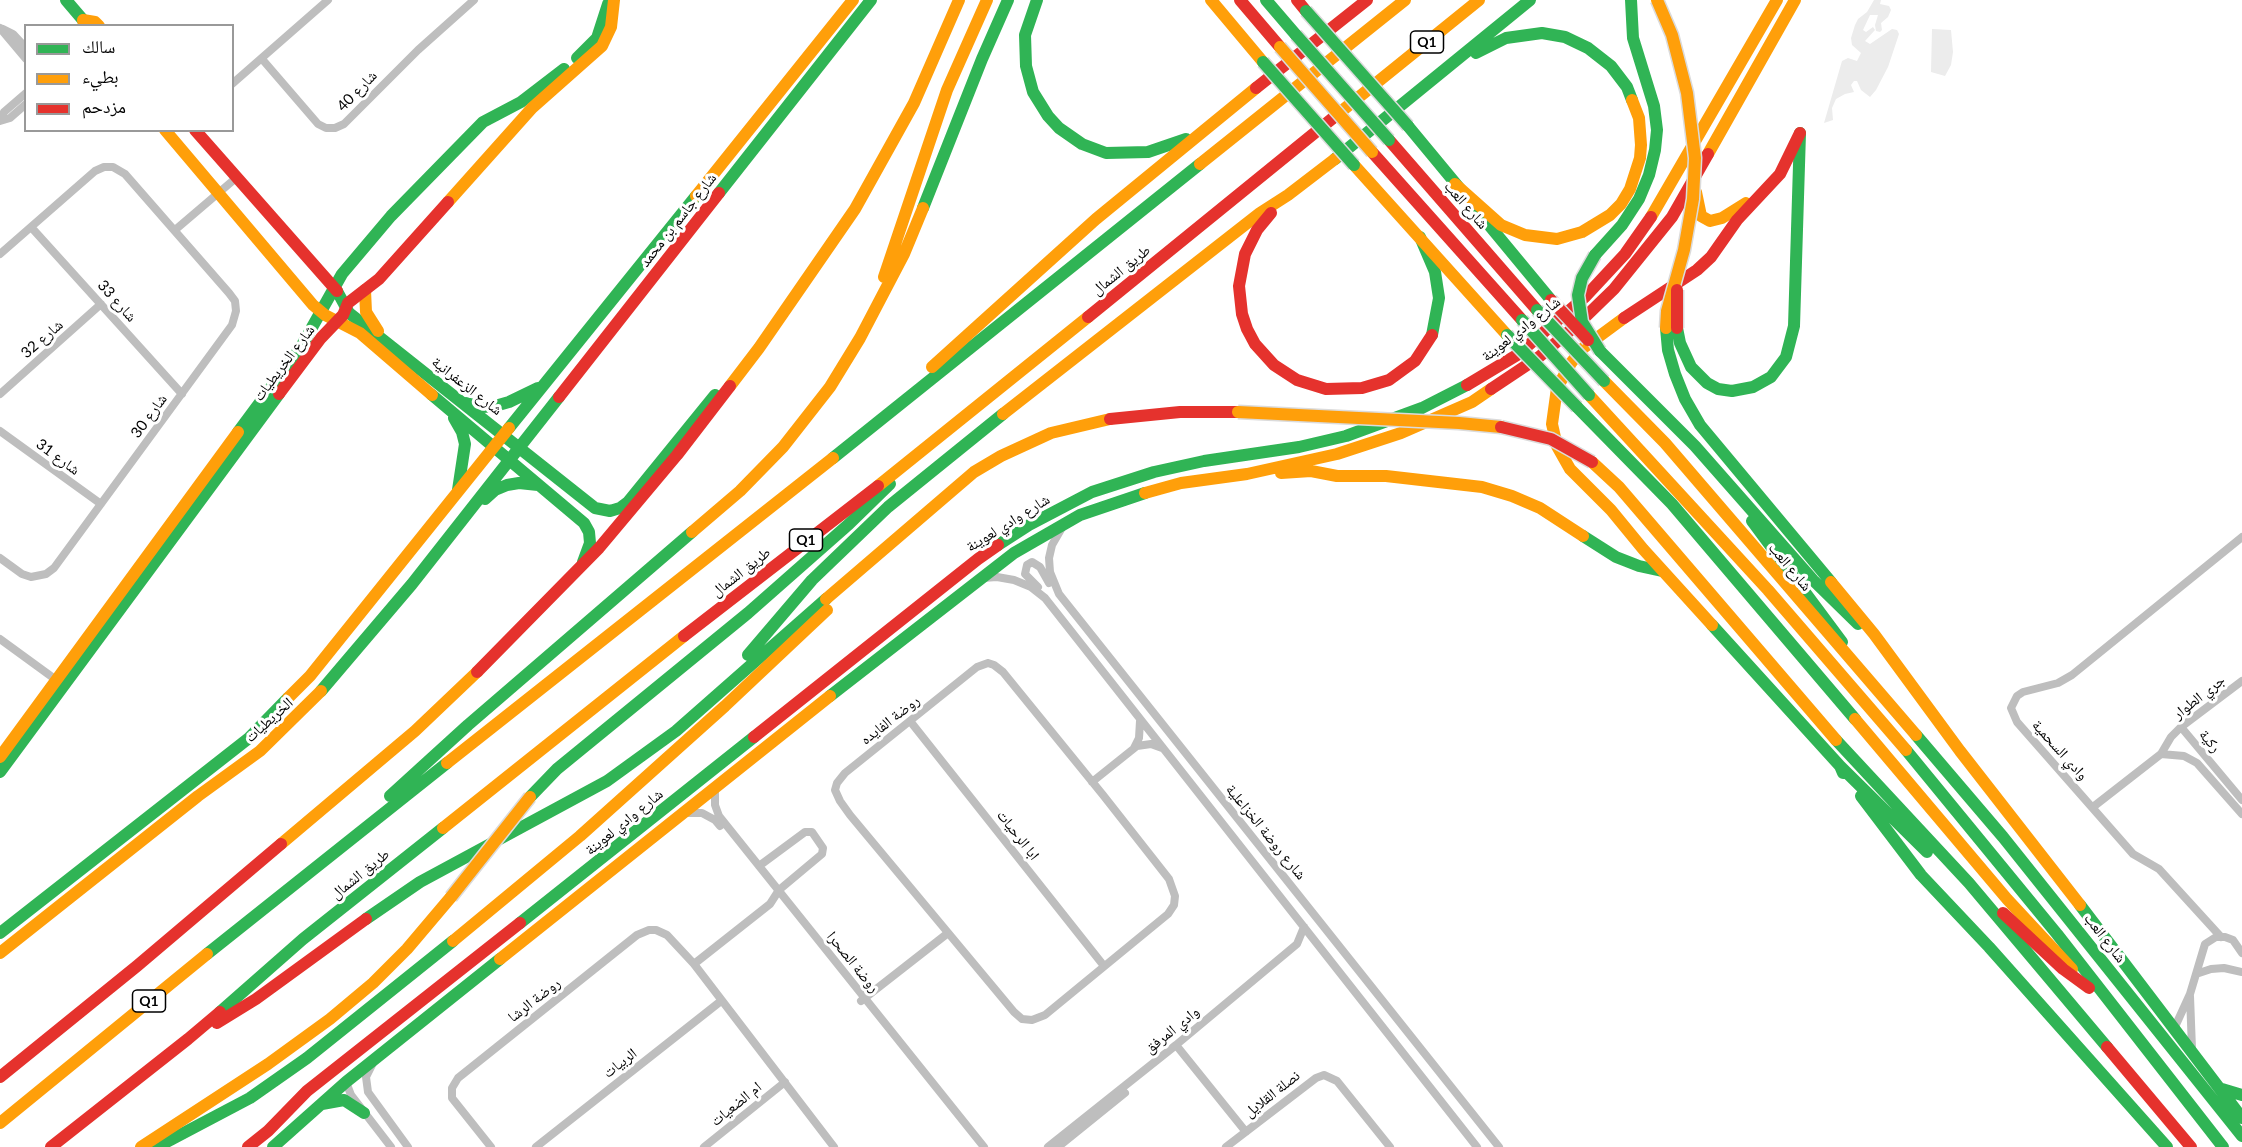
<!DOCTYPE html>
<meta charset="utf-8">
<style>
body{margin:0}
#map{position:relative;width:2242px;height:1147px;overflow:hidden;background:#fff;font-family:Lato,"Noto Naskh Arabic",sans-serif}
canvas{display:block}
.legend{position:absolute;left:24px;top:24px;width:210px;height:108px;box-sizing:border-box;background:#fff;border:2px solid #999;margin:0;padding:8px 10px;list-style:none;font-size:18px;color:#000}
.legend li{display:flex;align-items:center;gap:12px;height:30px}
.legend b{width:30px;border:2px solid #999}
</style>
<div id="map">
<canvas width="2242" height="1147"></canvas>
<ul class="legend">
<li><b style="height:8px;background:#30b455"></b>سالك</li>
<li><b style="height:8px;background:#ff9f0a"></b>بطيء</li>
<li><b style="height:8px;background:#e5322d"></b>مزدحم</li>
</ul>
</div>
<script>
const g = document.querySelector('canvas').getContext('2d');
g.lineJoin = 'round';
function fillPath(path, color) { g.fillStyle = color; g.fill(path, 'evenodd'); }
const poly = rows => new Path2D(rows.map(r => 'M' + r).join(''));
function strokePath(path, color, width, dash) { g.strokeStyle = color; g.lineWidth = width; g.lineCap = dash ? 'butt' : 'round'; g.setLineDash(dash || []); g.stroke(path); }
function write(font, color, halo, rows, align = 'center') {
  g.font = font + ' Lato,"Noto Naskh Arabic",sans-serif'; g.lineWidth = 6; g.setLineDash([]); g.textBaseline = 'middle'; g.strokeStyle = halo; g.fillStyle = color; for (const [text, x, y, turn = 0] of rows) {
    g.save(); g.translate(x, y); g.rotate((+turn || 0) * Math.PI / 180); g.textAlign = isNaN(turn) ? turn : align; if (halo) g.strokeText(text, 0, 0); g.fillText(text, 0, 0); g.restore();
  }
}
fillPath(poly([
 [1874,0,1881,0,1880,4,1889,6,1891,10,1888,17,1881,23,1882,30,1880,32,1876,31,1875,25,1878,15,1870,15,1863,30,1866,32,1873,27,1875,30,1865,41,1870,44,1892,29,1897,30,1899,34,1888,67,1876,90,1870,97,1861,90,1857,81,1854,81,1851,85,1854,92,1845,94,1836,99,1832,108,1833,120,1824,123,1842,61,1848,58,1857,61,1861,53,1852,45,1851,38,1855,25,1858,19,1867,12],
 [1932,29,1951,30,1953,52,1951,65,1945,76,1931,72]
]), '#ececec');
strokePath(poly([
 [0,28,26,59],
 [3,29,13,34,26,48],
 [262,59,318,124,326,128,335,128,344,124,418,50,474,0],
 [232,84,328,0],
 [0,120,4,112,26,93],
 [0,121,10,118,26,104],
 [31,227,182,394],
 [175,230,236,178],
 [0,254,95,171,104,167,113,167,125,174,229,293,235,301,236,311,232,325,54,568,46,574,31,577,22,574,0,558],
 [0,394,101,304],
 [0,431,101,504],
 [1063,526,1052,545,1049,558,1050,572,1059,594,1499,1147],
 [983,578,997,577,1014,580,1031,587,1045,598,1477,1147],
 [1038,587,1025,574,1027,565,1032,562,1040,567,1049,583],
 [0,639,59,682],
 [988,663,994,665,1003,672,1103,795,1169,879,1175,896,1174,905,1168,914,1045,1015,1032,1020,1022,1019,1014,1012,850,815,840,801,835,790,837,783,845,773,977,667,988,663],
 [910,721,1104,966],
 [2181,727,2242,800],
 [1134,748,1139,738,1140,721],
 [2161,754,2184,756,2197,763,2242,814],
 [1092,782,1137,746,1151,744,1162,748],
 [715,788,715,805,719,816,984,1147],
 [2093,807,2161,754,2171,737,2181,727,2242,681],
 [684,813,702,813,715,820,720,826],
 [2221,937,2159,869,2133,854,2017,722,2011,708,2017,696,2023,692,2058,683,2072,675,2242,537],
 [694,964,770,904,779,890,822,854,823,848,812,832,805,832,759,866],
 [2196,974,2211,969,2224,968,2242,972],
 [2190,996,2192,1049],
 [861,1001,948,933],
 [2174,1029,2190,994,2205,944,2216,937,2225,937,2233,940,2242,953],
 [1176,1045,1246,1132],
 [373,1063,366,1077,368,1092,408,1147],
 [346,1082,351,1095,391,1147],
 [491,1147,452,1098,452,1088,458,1078,637,935,649,930,656,930,667,935,694,964,834,1147],
 [536,1147,721,1001],
 [704,1147,785,1082],
 [1048,1147,1176,1045,1297,944,1304,927],
 [1058,1147,1125,1093],
 [1226,1147,1316,1078,1324,1075,1337,1081,1390,1147]
]), '#bebebe', 8);
strokePath(poly([
 [66,0,83,20],
 [1037,0,1025,35,1026,66,1033,92,1048,116,1059,128,1082,144,1106,153,1148,152,1186,139],
 [1266,0,1296,35],
 [1476,53,1506,38,1542,33,1565,37,1588,48,1611,66,1627,87,1632,100],
 [577,58,597,38,608,4],
 [1408,126,1461,190],
 [1335,159,1530,0],
 [719,193,871,0],
 [923,208,982,59,1008,0],
 [1479,213,1551,300],
 [1420,237,1435,272,1439,298,1432,335],
 [1595,255,1622,225,1639,199,1649,175,1655,150,1657,130,1654,106,1633,38,1631,0],
 [337,291,349,313,595,508,610,511,620,508,628,502,715,395],
 [1666,328,1668,350,1675,374,1685,399,1700,425,1831,582],
 [1677,328,1680,343,1691,367,1707,383,1718,389,1732,391,1753,387,1771,377,1786,357,1794,326,1800,133],
 [1600,351,1695,446,1813,580,1858,624],
 [432,395,584,523,589,532,590,543,583,562],
 [466,403,483,407,495,406,509,402,538,388],
 [1577,407,1672,504,1855,719],
 [454,418,462,432,465,444,458,490],
 [509,428,696,196],
 [238,432,301,347,342,274,391,216,483,122,521,102,564,69],
 [833,458,1200,164],
 [485,499,495,490,507,485,519,483,538,485],
 [1752,521,1842,642],
 [1583,536,1616,557,1639,566,1662,571],
 [998,545,1029,525,1092,492,1154,472,1204,461,1299,447,1346,436,1422,408,1467,385],
 [1712,625,1840,766,1843,773],
 [748,655,812,580,888,507,1003,414],
 [321,691,412,584,559,397],
 [830,696,1014,553,1080,515,1145,493],
 [1916,735,2003,837,2242,1136],
 [1836,740,1969,883,2107,1047],
 [1906,750,2057,934,2223,1147],
 [1840,766,1927,852],
 [0,772,279,394],
 [390,796,468,725,692,532],
 [1861,796,1921,875,1989,947,2167,1147],
 [530,797,557,769,748,613,849,524,890,484],
 [2080,905,2242,1118],
 [366,919,420,882,607,781,676,731,826,599],
 [520,923,754,737],
 [0,933,249,738,288,698],
 [207,954,447,763],
 [220,1012,303,939,443,828],
 [2222,1089,2242,1095],
 [322,1104,344,1100,364,1113],
 [157,1147,250,1098,307,1058,453,941],
 [273,1147,346,1082,500,959]
]), '#30b455', 12);
strokePath(poly([
 [1211,0,1263,62],
 [84,25,83,20,95,22,99,26],
 [1333,118,1479,0],
 [165,130,313,305,325,315,360,333,432,395],
 [1708,154,1795,0],
 [1200,164,1405,0],
 [1354,165,1507,335],
 [1455,184,1501,225,1525,235,1557,239,1582,232,1610,215,1621,204,1630,189,1640,158,1641,145,1639,118,1632,100],
 [1696,192,1701,216,1710,221,1722,218,1746,203],
 [696,196,853,0],
 [448,202,532,108,602,46,611,27,614,0],
 [1651,217,1777,0],
 [884,277,947,90,987,0],
 [365,290,366,312,378,331],
 [1624,318,1582,349,1571,363,1557,388,1552,424,1557,446,1570,469,1611,510,1643,549,1712,625],
 [932,367,1096,219,1256,88],
 [1604,381,1665,443,1916,735],
 [730,386,759,348,855,209,914,103,959,0],
 [1589,395,1768,590,1906,750],
 [1003,414,1260,213,1288,195,1335,159],
 [1592,462,1619,487,1836,740],
 [1281,473,1311,471,1337,476,1386,476,1482,487,1512,496,1540,508,1583,536],
 [878,486,1088,317],
 [1145,493,1181,483,1247,474,1337,454,1401,433,1472,402,1491,389],
 [692,532,740,491,783,447,830,387,860,338,904,254,923,208],
 [1831,582,1874,634,1960,751,2080,905],
 [826,599,974,472,1001,456,1051,433,1110,419],
 [288,698,310,676,509,428],
 [1855,719,2007,899,2072,969],
 [0,757,238,432],
 [447,763,833,458],
 [443,828,684,636],
 [281,844,415,731,477,672],
 [453,941,580,836,725,706,827,610],
 [0,953,198,796,260,751,321,691],
 [500,959,830,696],
 [0,1123,207,954],
 [141,1147,268,1064,330,1019,373,983,407,949,451,897]
]), '#ff9f0a', 12);
strokePath(poly([
 [1240,0,1280,47],
 [1297,0,1306,11],
 [1256,88,1367,0],
 [195,130,337,291],
 [1389,140,1537,310],
 [1372,152,1522,320],
 [1271,213,1257,230,1245,254,1239,286,1242,314,1247,329,1255,344,1274,365,1297,380,1326,389,1362,388,1389,380,1415,361,1432,335],
 [1088,317,1333,118],
 [1624,318,1697,270,1711,257,1737,220,1780,174,1800,133],
 [1467,385,1517,355,1585,297,1625,254,1651,217],
 [1491,389,1539,357,1579,323,1614,289,1672,217,1708,154],
 [279,394,321,338,343,315,348,303,379,279,448,202],
 [559,397,719,193],
 [1110,419,1180,412,1238,412],
 [684,636,878,486],
 [477,672,599,548,677,455,730,386],
 [754,737,978,559,998,545],
 [2003,913,2063,969,2089,988],
 [217,1023,256,999,366,919],
 [2107,1047,2191,1147],
 [0,1077,137,966,281,844],
 [51,1147,188,1039,220,1012],
 [248,1147,268,1131,307,1091,520,923]
]), '#e5322d', 12);
const fastBridge = poly([
 [1306,11,1408,126],
 [1296,35,1389,140],
 [1263,62,1354,165],
 [1595,255,1582,278,1578,295,1582,322,1600,351],
 [1537,310,1604,381],
 [1522,320,1589,395],
 [1507,335,1577,407]
]);
const slowBridge = poly([
 [1657,0,1672,35,1687,93,1695,158,1693,199,1684,250,1667,311,1666,328],
 [1280,47,1372,152],
 [1238,412,1459,423,1501,427],
 [451,897,530,797]
]);
const jamBridge = poly([
 [1677,290,1677,328],
 [1551,300,1588,340],
 [1501,427,1551,439,1592,462]
]);
strokePath(fastBridge, '#dbdbdb', 15, []);
strokePath(slowBridge, '#dbdbdb', 15, []);
strokePath(jamBridge, '#dbdbdb', 15, []);
strokePath(fastBridge, '#30b455', 12);
strokePath(slowBridge, '#ff9f0a', 12);
strokePath(jamBridge, '#e5322d', 12);
for (const [x, y, w] of [
 [1427,42,33],
 [806,540,33],
 [149,1001,33]
]) { const box = new Path2D(); box.roundRect(x - w / 2, y - 11, w, 22, 4.5); g.fillStyle = '#fff'; g.fill(box); strokePath(box, '#000', 1.5); }
write('bold 14px', '#000', null, [
 ["Q1",1427,42],
 ["Q1",806,540],
 ["Q1",149,1001]
]);
write('15px', '#000', '#fff', [
 ["شارع 40",357,91,-46],
 ["شارع العب",1466,205,49],
 ["شارع جاسم بن محمد",678,220,-52],
 ["طريق الشمال",1121,270,-39],
 ["شارع 33",117,301,48],
 ["شارع وادي لعوينة",1521,329,-38],
 ["شارع 32",42,339,-41],
 ["شارع الخريطيات",284,363,-53],
 ["شارع الزعفرانية",467,386,38],
 ["شارع 30",149,416,-54],
 ["شارع 31",58,457,36],
 ["شارع وادي لعوينة",1008,523,-32],
 ["شارع العب",1790,567,50],
 ["طريق الشمال",741,572,-38],
 ["جري الطوار",2199,697,-38],
 ["الخريطيات",269,720,-42],
 ["روضة الفايده",890,720,-38],
 ["ركية",2210,741,50],
 ["وادي السحمية",2060,750,48],
 ["شارع وادي لعوينة",624,822,-39],
 ["شارع روضة الخزاعلية",1266,832,51],
 ["ابا الرحيات",1018,835,52],
 ["طريق الشمال",360,874,-39],
 ["شارع العب",2105,938,52],
 ["روضة الصحرا",853,962,51],
 ["روضة الرشا",534,1000,-38],
 ["وادي المرفق",1172,1030,-39],
 ["الربيات",620,1063,-38],
 ["نصلة القلايل",1272,1094,-38],
 ["ام الضعيات",736,1104,-39]
]);
</script>
